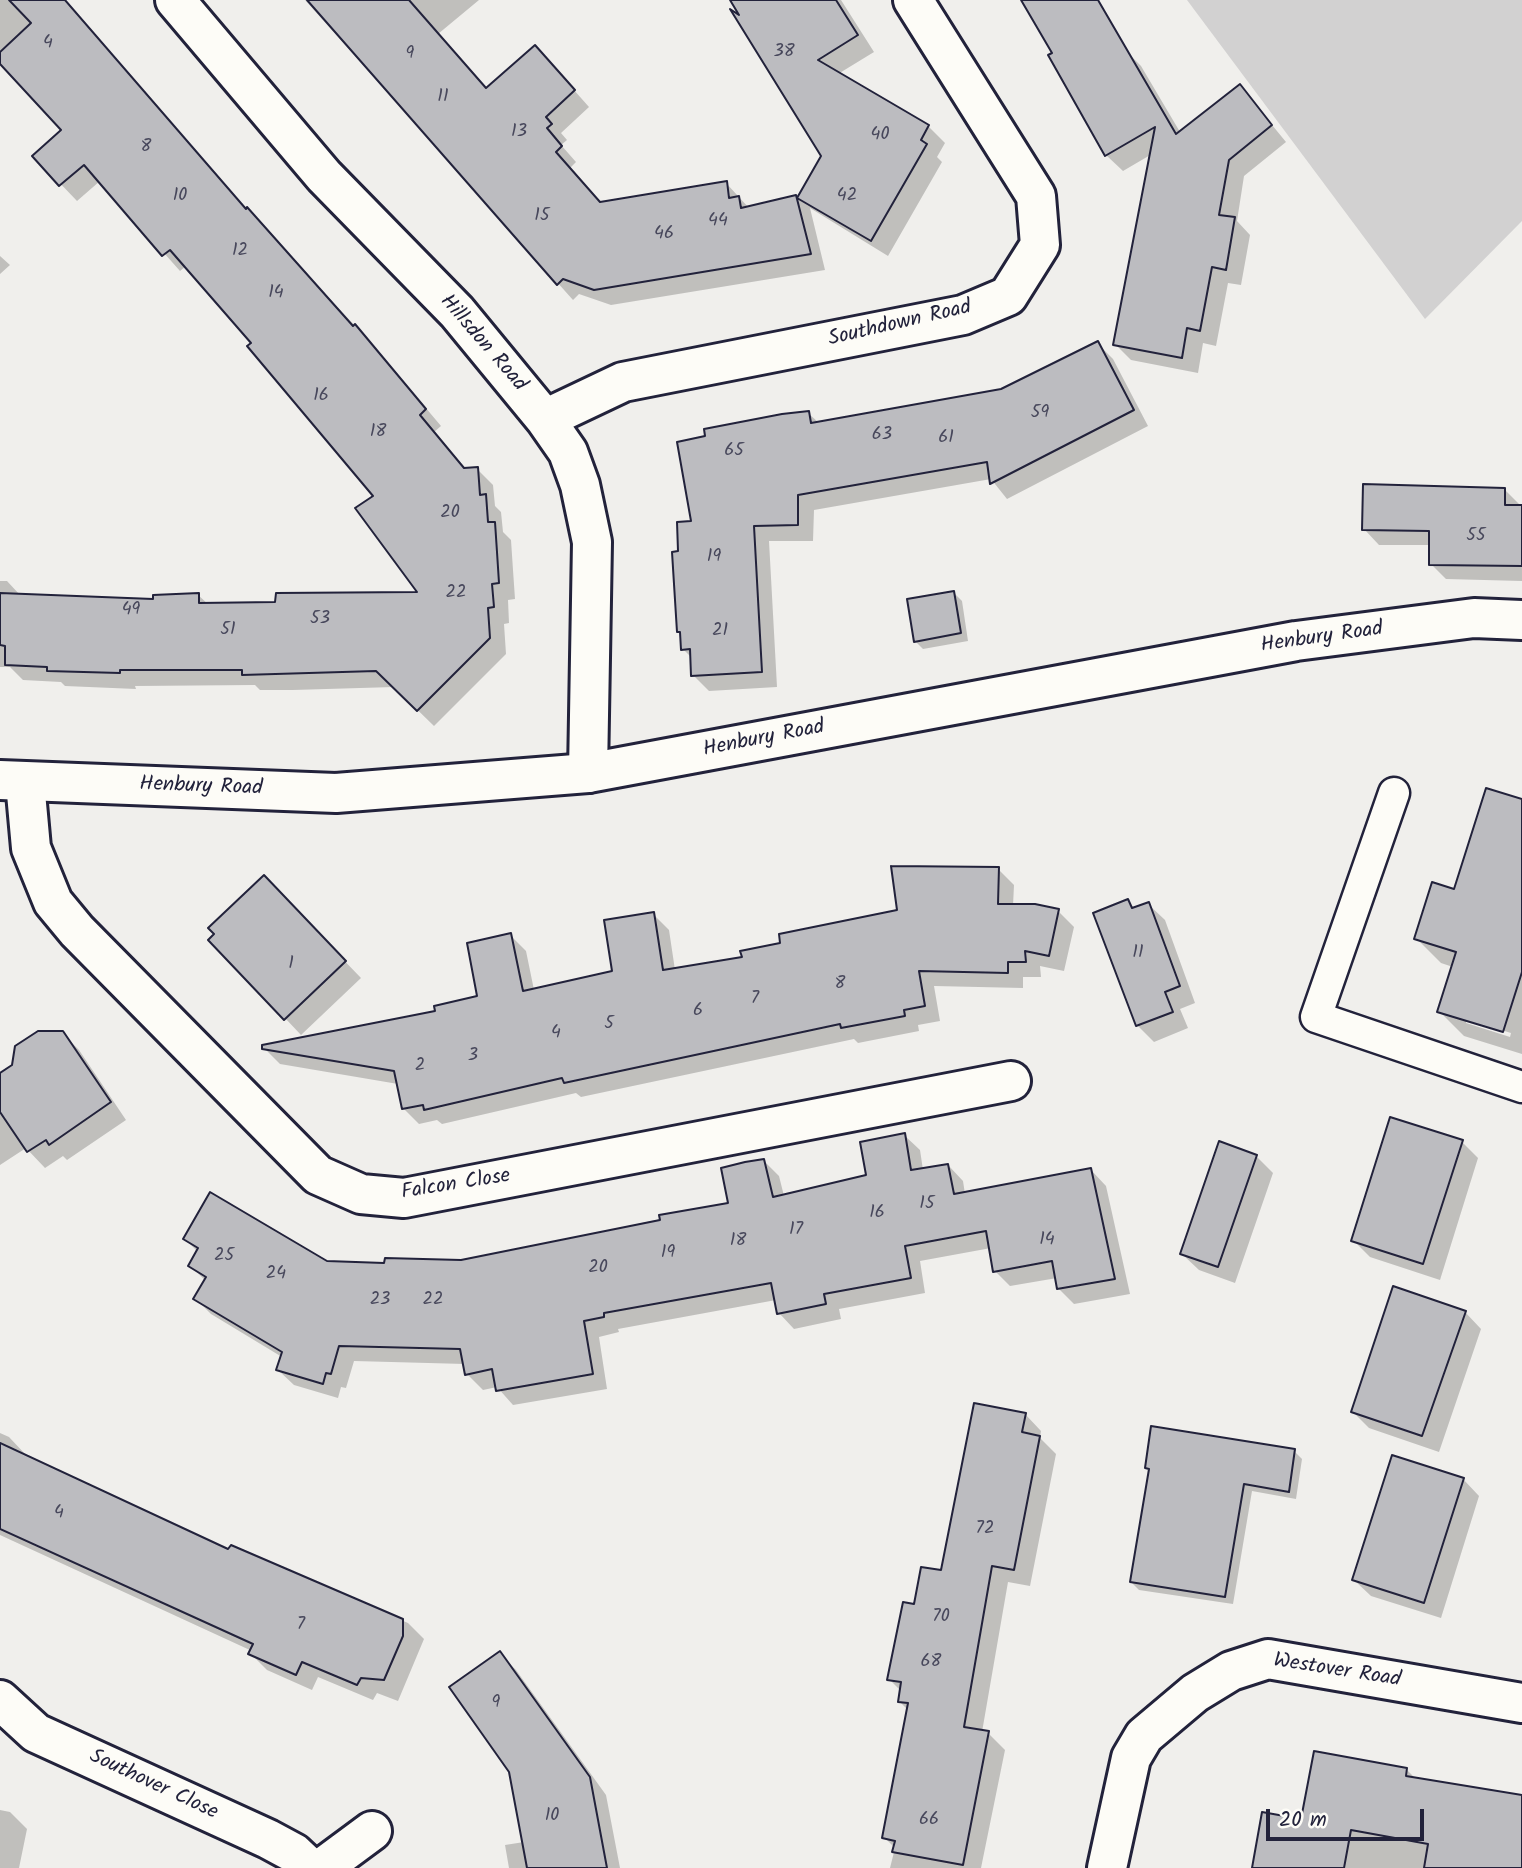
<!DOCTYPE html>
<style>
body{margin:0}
#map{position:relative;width:1522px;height:1868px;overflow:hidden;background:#f0efec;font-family:Kalam,sans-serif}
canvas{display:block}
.scale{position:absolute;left:1266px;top:1809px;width:158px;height:32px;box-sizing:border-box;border:4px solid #22223b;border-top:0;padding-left:9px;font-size:21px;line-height:24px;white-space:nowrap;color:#22223b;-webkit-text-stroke:5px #fdfcf7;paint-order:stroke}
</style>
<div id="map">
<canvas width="1522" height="1868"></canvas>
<div class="scale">20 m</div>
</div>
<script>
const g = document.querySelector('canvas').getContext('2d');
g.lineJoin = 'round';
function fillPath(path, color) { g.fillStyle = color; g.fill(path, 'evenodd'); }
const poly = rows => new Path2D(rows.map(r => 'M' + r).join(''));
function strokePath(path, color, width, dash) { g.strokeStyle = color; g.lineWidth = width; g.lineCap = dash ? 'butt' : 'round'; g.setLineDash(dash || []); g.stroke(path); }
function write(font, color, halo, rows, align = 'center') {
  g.font = font + ' Kalam,sans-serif'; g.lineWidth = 5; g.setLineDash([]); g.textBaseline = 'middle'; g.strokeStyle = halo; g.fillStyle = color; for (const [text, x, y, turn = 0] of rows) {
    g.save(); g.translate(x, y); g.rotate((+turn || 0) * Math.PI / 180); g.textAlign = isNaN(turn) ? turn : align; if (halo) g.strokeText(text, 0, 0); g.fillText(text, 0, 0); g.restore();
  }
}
fillPath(poly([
 [1187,0,1522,0,1522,221,1425,319]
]), '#d2d1d1');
fillPath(poly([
 [0,0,64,0,247,210,371,343,441,426,434,432,466,469,477,469,493,485,495,506,501,512,503,532,511,540,513,570,515,599,508,600,509,623,504,624,506,654,434,726,394,687,293,690,260,690,255,685,135,686,136,689,65,686,61,682,23,680,10,667,0,667,0,581,7,581,20,595,155,601,198,595,208,604,277,604,420,594,376,496,253,343,186,266,180,271,100,181,77,201,34,156,63,130,0,62],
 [305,0,479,0,438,34,487,89,550,63,589,107,561,133,567,140,561,145,576,162,570,168,601,203,726,183,749,208,795,197,798,200,823,156,732,0,841,0,874,52,838,74,928,126,945,143,937,157,942,162,888,256,810,208,825,270,611,305,579,294,573,300],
 [1023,0,1095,0,1125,50,1141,66,1180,132,1240,86,1286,142,1244,176,1237,221,1250,235,1241,285,1228,283,1216,346,1203,343,1198,373,1131,360,1115,344,1152,154,1123,171,1106,155],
 [0,256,10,265,0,274],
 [1097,343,1113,359,1148,426,1007,499,991,479,814,510,813,541,769,541,777,687,709,691,693,675,692,658,683,649,682,635,678,631,680,553,693,523,808,413,819,423,1001,391],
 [1505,490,1522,507,1522,581,1446,579,1431,564,1431,545,1379,545,1364,529],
 [954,593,962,601,968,641,923,649,915,641],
 [1522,801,1522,1054,1464,1036,1439,1011,1453,967,1441,963,1416,938],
 [1466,1019,1511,1033,1510,1037,1466,1023],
 [998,869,1014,885,1013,906,1058,911,1074,927,1064,971,1040,966,1041,977,1023,977,1023,988,934,986,940,1021,918,1025,919,1031,858,1043,854,1039,581,1097,576,1093,442,1124,437,1120,419,1124,403,1108,398,1084,280,1064,264,1048,437,1012,480,997,510,935,526,951,534,990,613,972,653,914,669,930,675,970,744,958,899,911],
 [280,894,361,978,301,1035,285,1018],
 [1128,901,1135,909,1148,904,1165,920,1195,1003,1180,1009,1188,1028,1154,1042,1137,1025],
 [62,1033,79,1050,126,1120,67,1160,63,1156,45,1168,26,1148,0,1165,0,1075],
 [904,1135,920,1150,923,1170,948,1165,963,1181,965,1194,1091,1170,1106,1186,1130,1294,1074,1304,1058,1288,1057,1278,1010,1286,995,1271,991,1248,920,1261,925,1293,839,1309,841,1319,794,1329,779,1313,776,1300,618,1329,619,1332,599,1337,607,1389,513,1405,497,1387,483,1390,467,1374,465,1364,354,1361,346,1388,341,1387,338,1398,294,1385,278,1370,282,1357,211,1314,196,1299,206,1281,190,1266,198,1252,185,1239,327,1263,386,1265,461,1262,730,1204,764,1161,779,1176,784,1196,868,1176],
 [1462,1142,1478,1158,1440,1280,1370,1257,1353,1240],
 [1256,1156,1273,1173,1235,1283,1199,1270,1182,1254],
 [1465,1312,1481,1329,1439,1452,1369,1428,1353,1412],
 [1025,1414,1041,1431,1040,1438,1056,1454,1030,1586,1008,1582,982,1732,988,1733,1005,1750,981,1868,890,1868,895,1848,884,1837,908,1710,899,1701,901,1691,889,1679,916,1606,943,1572],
 [0,1433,9,1437,25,1454,24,1456,229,1551,232,1547,408,1623,424,1639,398,1701,377,1693,373,1700,318,1677,312,1690,267,1670,251,1654,252,1651,0,1535],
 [1294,1451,1302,1459,1296,1499,1252,1491,1233,1604,1139,1590,1131,1582,1150,1471,1147,1467],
 [1463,1479,1479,1496,1441,1618,1371,1596,1354,1580],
 [499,1653,516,1670,606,1795,620,1868,509,1868,505,1845,524,1842],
 [1406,1769,1417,1780,1522,1796,1522,1868,1254,1868,1303,1821],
 [0,1810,10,1812,27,1829,19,1868,0,1868]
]), '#0003');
const building = poly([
 [9,0,65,0,246,209,247,207,353,326,355,324,426,409,420,415,464,468,478,467,480,495,486,494,488,522,495,522,497,552,499,583,492,584,494,607,488,608,490,638,417,711,376,671,242,675,242,670,120,670,120,673,47,671,47,667,5,665,5,646,0,645,0,593,153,599,153,595,199,593,199,603,275,602,276,593,417,592,355,508,373,496,247,346,251,343,170,250,162,256,84,165,59,186,32,156,61,130,0,64,0,52,31,23,9,0],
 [307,0,409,0,486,88,535,45,575,90,546,117,552,124,547,128,562,146,556,152,600,202,727,181,729,198,739,196,741,208,796,195,811,254,594,290,563,279,557,285,307,0],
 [730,0,836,0,858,35,818,60,929,125,921,140,927,144,871,241,797,198,821,156,730,9,739,15,730,0],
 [1021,0,1098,0,1176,134,1240,84,1272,125,1229,160,1219,215,1235,217,1226,270,1212,267,1200,331,1187,328,1182,358,1113,345,1155,127,1105,156,1048,55,1052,53,1021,0],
 [1098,341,1134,410,990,484,987,462,798,495,798,525,754,526,762,672,691,676,690,649,681,650,680,632,677,632,672,552,678,551,677,522,691,521,677,442,705,436,704,429,782,414,809,411,811,423,1001,389,1098,341],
 [1363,484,1505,488,1505,505,1522,505,1522,566,1429,565,1429,531,1362,530,1363,484],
 [954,591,961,633,914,642,907,599,954,591],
 [1486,788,1522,799,1522,972,1503,1032,1437,1012,1456,952,1414,939,1432,882,1454,889,1486,788],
 [891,866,999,867,998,904,1035,904,1059,909,1049,956,1025,951,1026,962,1008,962,1008,973,919,971,925,1006,904,1010,905,1016,841,1028,840,1024,564,1083,562,1078,424,1110,423,1105,402,1109,394,1071,262,1049,262,1045,435,1011,434,1006,477,996,467,943,511,933,523,991,612,971,604,920,654,912,663,970,742,957,740,951,780,943,779,934,897,910,891,866],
 [264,875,346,961,284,1020,208,940,214,934,208,928,264,875],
 [1128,899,1132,908,1149,902,1180,986,1165,992,1173,1012,1136,1026,1093,913,1128,899],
 [38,1031,63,1031,111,1102,49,1145,46,1140,27,1152,0,1112,0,1073,12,1065,15,1046,38,1031],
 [1390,1117,1463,1140,1423,1264,1351,1241,1390,1117],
 [905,1133,911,1170,948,1164,954,1194,1091,1168,1115,1279,1057,1289,1052,1261,993,1272,986,1231,905,1246,911,1278,824,1294,826,1304,777,1314,771,1283,604,1313,604,1317,584,1321,593,1374,496,1391,492,1369,465,1375,460,1349,339,1346,331,1374,326,1373,323,1384,276,1370,282,1352,193,1299,206,1277,188,1266,198,1248,183,1239,210,1192,327,1261,384,1263,385,1258,461,1260,660,1220,659,1215,728,1203,721,1168,745,1162,764,1159,773,1197,866,1175,860,1142,905,1133],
 [1219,1141,1257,1155,1218,1267,1180,1254,1219,1141],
 [1393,1286,1466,1311,1422,1436,1351,1412,1393,1286],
 [974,1403,1026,1413,1022,1432,1040,1436,1014,1570,992,1566,964,1727,989,1731,963,1865,892,1852,895,1841,882,1838,908,1703,898,1702,901,1682,887,1680,903,1602,914,1604,921,1567,941,1570,974,1403],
 [1151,1426,1295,1449,1289,1492,1244,1484,1225,1597,1130,1582,1149,1469,1145,1468,1151,1426],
 [0,1443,228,1549,231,1545,403,1619,403,1636,384,1680,361,1678,357,1685,302,1662,296,1675,248,1654,253,1644,0,1529,0,1443],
 [1392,1455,1464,1478,1424,1603,1352,1580,1392,1455],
 [500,1651,590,1777,607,1868,527,1868,509,1772,449,1687,500,1651],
 [1314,1751,1407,1768,1406,1776,1522,1795,1522,1868,1424,1868,1428,1844,1351,1830,1344,1868,1252,1868,1262,1812,1301,1819,1314,1751]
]);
fillPath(building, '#bcbcc0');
strokePath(building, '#22223b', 2);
const lane = poly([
 [1394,793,1316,1017,1522,1087]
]);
const street = poly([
 [175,0,324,176,457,312,545,419,568,452,580,485,592,542,588,773],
 [545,419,623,382,963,315,1008,296,1040,245,1036,196,913,0],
 [25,782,31,848,53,902,77,931,318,1175,361,1194,404,1198,1011,1081],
 [0,1700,36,1733,268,1839,294,1853,310,1868],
 [322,1868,372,1831],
 [1107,1868,1131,1758,1144,1736,1195,1693,1231,1671,1268,1659,1522,1703]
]);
const secondary = poly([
 [0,780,336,793,588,773,1296,641,1474,618,1522,620]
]);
strokePath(lane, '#22223b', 35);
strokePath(street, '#22223b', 44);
strokePath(secondary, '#22223b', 44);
strokePath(lane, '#fdfcf7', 30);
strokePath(street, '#fdfcf7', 38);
strokePath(secondary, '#fdfcf7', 38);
write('18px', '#48485c', null, [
 ["4",48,44],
 ["38",784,53],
 ["9",410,55],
 ["11",443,98],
 ["13",519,133],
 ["40",880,136],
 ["8",146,148],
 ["10",180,197],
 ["42",847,197],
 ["15",542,217],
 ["44",718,222],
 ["46",664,235],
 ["12",240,252],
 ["14",276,294],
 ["16",321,397],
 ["59",1040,414],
 ["18",378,433],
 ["63",882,436],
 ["61",946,439],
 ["65",734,452],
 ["20",450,514],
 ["55",1476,537],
 ["19",714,558],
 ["22",456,594],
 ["49",131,611],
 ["53",320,620],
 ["51",228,631],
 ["21",720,632],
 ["11",1138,954],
 ["1",291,965],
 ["8",840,985],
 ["7",755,1000],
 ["6",698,1012],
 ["5",609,1025],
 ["4",556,1034],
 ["3",473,1057],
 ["2",420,1067],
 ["15",927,1205],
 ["16",877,1214],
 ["17",796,1231],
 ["14",1047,1241],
 ["18",738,1242],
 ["19",668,1254],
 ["25",224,1257],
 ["20",598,1269],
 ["24",276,1275],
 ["23",380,1301],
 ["22",433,1301],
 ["4",59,1514],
 ["72",985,1530],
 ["70",941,1618],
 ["7",301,1626],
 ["68",931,1663],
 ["9",496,1704],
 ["10",552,1817],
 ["66",929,1821]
]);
write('21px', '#22223b', '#fdfcf7', [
 ["Southdown Road",900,325,-13],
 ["Hillsdon Road",482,344,49],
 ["Henbury Road",1322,639,-8],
 ["Henbury Road",764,740,-11],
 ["Henbury Road",201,788,2],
 ["Falcon Close",456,1186,-9],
 ["Westover Road",1337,1672,9],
 ["Southover Close",153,1786,25]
]);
</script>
